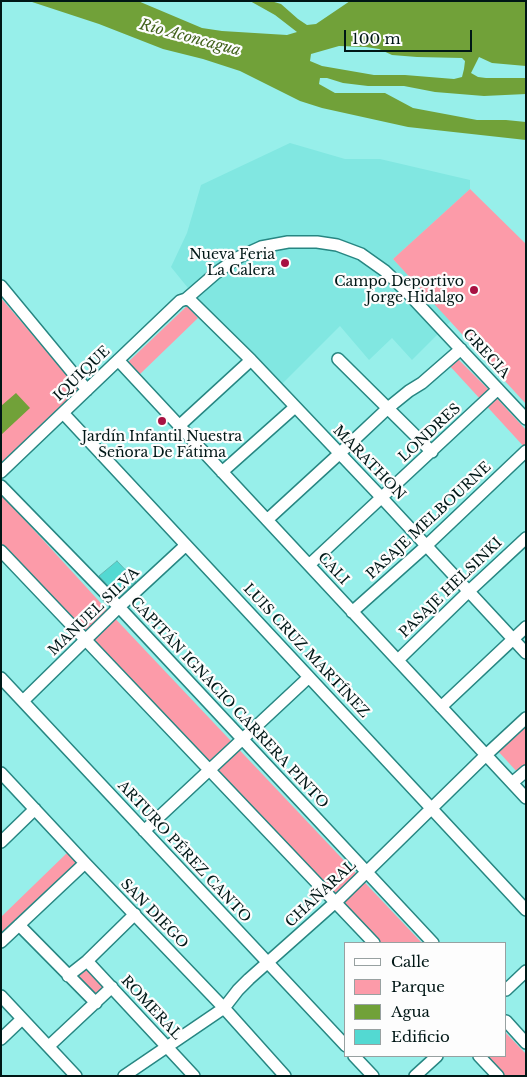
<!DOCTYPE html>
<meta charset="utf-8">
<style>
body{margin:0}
#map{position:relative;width:527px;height:1077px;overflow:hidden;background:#97efea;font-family:"Libre Baskerville",serif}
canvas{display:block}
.frame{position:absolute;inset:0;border:2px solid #001716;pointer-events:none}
.legend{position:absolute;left:344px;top:942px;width:162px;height:115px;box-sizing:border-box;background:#fdfdfd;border:1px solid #98a1a1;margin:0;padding:6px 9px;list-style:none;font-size:15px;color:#001716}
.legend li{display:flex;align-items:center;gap:10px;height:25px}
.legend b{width:25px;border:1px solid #98a1a1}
.scale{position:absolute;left:344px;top:30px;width:128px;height:22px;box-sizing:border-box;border:2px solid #001716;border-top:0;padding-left:6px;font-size:15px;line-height:18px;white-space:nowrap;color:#001716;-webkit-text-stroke:4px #fdfdfd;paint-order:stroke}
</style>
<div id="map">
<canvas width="527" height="1077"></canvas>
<div class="frame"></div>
<ul class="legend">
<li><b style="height:6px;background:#fff"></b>Calle</li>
<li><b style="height:14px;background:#fc9ba9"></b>Parque</li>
<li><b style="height:14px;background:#71a139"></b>Agua</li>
<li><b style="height:14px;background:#53d9d2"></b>Edificio</li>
</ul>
<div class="scale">100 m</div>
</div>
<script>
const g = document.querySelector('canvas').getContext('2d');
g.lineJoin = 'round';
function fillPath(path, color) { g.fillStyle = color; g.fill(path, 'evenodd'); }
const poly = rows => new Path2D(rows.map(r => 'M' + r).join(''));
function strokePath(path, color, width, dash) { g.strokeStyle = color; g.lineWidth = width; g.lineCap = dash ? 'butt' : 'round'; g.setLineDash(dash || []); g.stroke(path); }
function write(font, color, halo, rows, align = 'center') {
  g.font = font + ' "Libre Baskerville",serif'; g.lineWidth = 4.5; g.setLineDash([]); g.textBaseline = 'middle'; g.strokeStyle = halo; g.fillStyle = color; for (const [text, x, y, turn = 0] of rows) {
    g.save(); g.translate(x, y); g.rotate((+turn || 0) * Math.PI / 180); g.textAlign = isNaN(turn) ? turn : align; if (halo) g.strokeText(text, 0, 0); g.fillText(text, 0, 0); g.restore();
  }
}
fillPath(poly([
 [290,143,345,159,380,159,470,180,470,189,393,259,451,321,412,360,392,338,369,360,340,326,281,385,188,288,171,267,187,233,201,185]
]), '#81e7e1');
fillPath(poly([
 [470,189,526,244,526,404,393,259],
 [1,298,79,389,1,465],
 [187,306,198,318,139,375,127,363],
 [456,357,491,392,526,430,526,449,448,364],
 [1,494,109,612,422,943,378,943,10,554,1,543],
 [526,725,526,767,519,774,497,750],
 [69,851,78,861,1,934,1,917],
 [87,966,107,986,97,998,74,976],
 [506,1033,526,1054,526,1076,502,1076,484,1056,506,1056]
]), '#fc9ba9');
fillPath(poly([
 [29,1,138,1,202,28,222,31,287,35,297,32,275,15,250,1,271,1,281,4,298,19,307,25,316,24,350,1,526,1,526,66,492,63,479,57,471,73,478,77,486,78,526,78,526,94,484,96,435,92,404,86,368,86,343,83,327,78,320,78,319,84,335,93,385,93,413,108,477,120,506,120,526,122,526,140,408,127,322,108,300,101,240,71,203,59,163,49,99,24],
 [339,46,366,47,379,49,392,55,417,57,462,58,465,61,464,69,462,77,454,79,405,75,374,75,322,66,310,61,311,54],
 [16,393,30,408,1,435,1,406]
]), '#71a139');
const building = poly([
 [117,561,136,581,119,597,99,576,117,561]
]);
fillPath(building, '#53d9d2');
strokePath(building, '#60b8b3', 1);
const minor = poly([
 [1,286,87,390],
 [186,299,191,301,251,360,382,498,526,653],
 [338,359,432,452],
 [118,360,526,798],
 [63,413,526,910],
 [179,426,251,360],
 [1,472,180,301,186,299,216,273,239,257,261,247,288,242,317,242,337,245,361,254,385,271,406,291,526,419],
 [222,472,295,407],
 [1,486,119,607,433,943],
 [267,520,339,454,388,408,409,391,422,383,461,349],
 [1,551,374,943],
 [309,565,498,389],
 [352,612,426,546,526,451],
 [398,660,468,592,526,538],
 [1,678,346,1046],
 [23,701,119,607,186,545],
 [441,707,526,627],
 [1,773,85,863,224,1008,285,1076],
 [512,783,526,771],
 [144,831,309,677],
 [1,842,35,809],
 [19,925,96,1003],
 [1,942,85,863],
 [87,961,194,1076],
 [68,976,87,961,135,914],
 [506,990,526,971],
 [1,996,76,1076],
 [506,1021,526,1043],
 [1,1039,22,1019],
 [49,1046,112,987],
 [354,1056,373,1076],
 [479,1056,498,1076],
 [124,1076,224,1008,238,990,249,979,339,899,486,755,526,718],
 [415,1076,437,1056]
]);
strokePath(minor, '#278682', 14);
strokePath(minor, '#fff', 11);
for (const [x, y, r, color] of [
 [285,263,5,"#a81142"],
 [474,290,5,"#a81142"],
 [162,421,5,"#a81142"]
]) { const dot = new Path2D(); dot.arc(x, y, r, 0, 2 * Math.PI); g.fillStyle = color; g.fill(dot); strokePath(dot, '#fdfdfd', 2); }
write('14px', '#001716', '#fdfdfd', [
 ["Nueva Feria",275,255],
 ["La Calera",275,271],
 ["Campo Deportivo",464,282],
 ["Jorge Hidalgo",464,298],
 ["Jardín Infantil Nuestra",162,437,"center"],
 ["Señora De Fátima",162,453,"center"]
], 'right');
write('14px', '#001716', '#fdfdfd', [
 ["GRECIA",486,354,47],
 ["IQUIQUE",82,374,-44],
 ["LONDRES",430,433,-43],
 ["MARATHON",369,463,46],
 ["PASAJE MELBOURNE",429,521,-43],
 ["CALI",333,569,47],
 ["PASAJE HELSINKI",451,588,-44],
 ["MANUEL SILVA",94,612,-44],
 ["LUIS CRUZ MARTÍNEZ",306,651,47],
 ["CAPITÁN IGNACIO CARRERA PINTO",229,703,47],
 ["ARTURO PÉREZ CANTO",184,852,47],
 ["CHAÑARAL",321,894,-43],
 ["SAN DIEGO",154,914,46],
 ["ROMERAL",151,1008,47]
]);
write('italic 15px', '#43631d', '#fdfdfd', [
 ["Río Aconcagua",190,38,15]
]);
</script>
